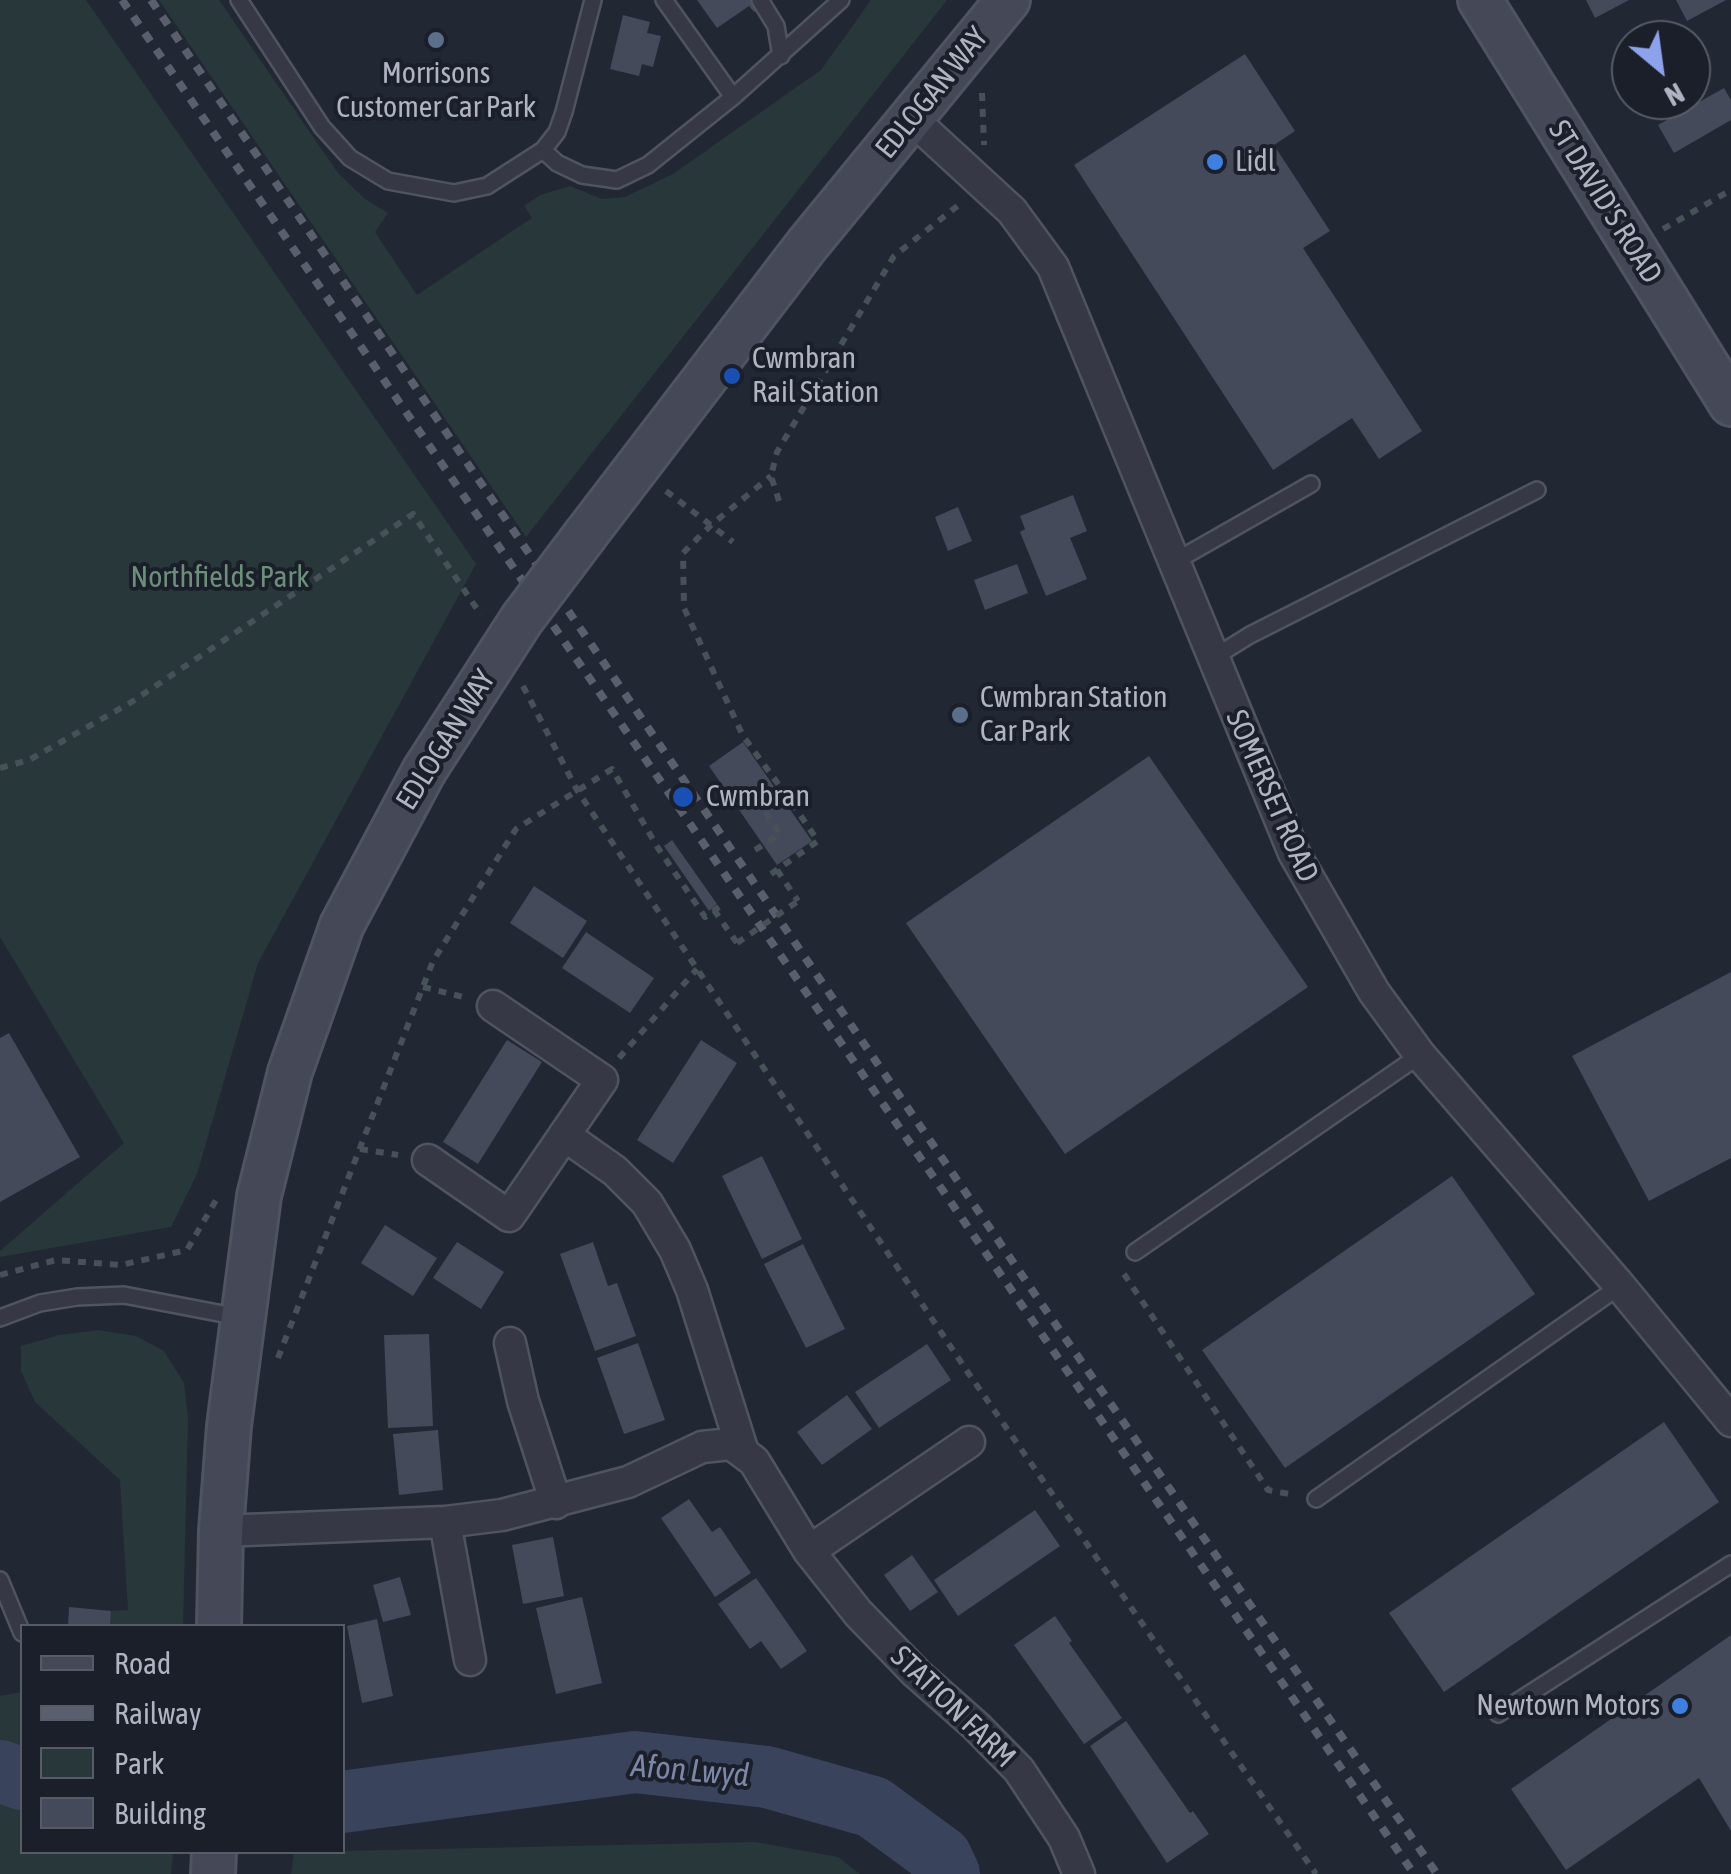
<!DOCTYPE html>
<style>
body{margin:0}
#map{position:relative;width:1731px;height:1874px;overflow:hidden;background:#222734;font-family:"Asap Condensed",sans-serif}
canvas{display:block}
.legend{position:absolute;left:20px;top:1624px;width:325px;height:230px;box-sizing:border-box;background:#1b1f2a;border:2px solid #575b67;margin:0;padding:12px 18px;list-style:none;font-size:30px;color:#b0b4c2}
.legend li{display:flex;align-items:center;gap:20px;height:50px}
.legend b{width:50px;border:2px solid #575b67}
.north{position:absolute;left:1611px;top:20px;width:100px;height:100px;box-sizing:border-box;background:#1b1f2a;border:2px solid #575b67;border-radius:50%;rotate:151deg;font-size:28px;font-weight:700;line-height:40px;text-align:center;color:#b0b4c2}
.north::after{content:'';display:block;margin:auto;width:35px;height:45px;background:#8da2ea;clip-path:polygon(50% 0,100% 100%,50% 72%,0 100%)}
</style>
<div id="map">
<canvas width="1731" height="1874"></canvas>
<ul class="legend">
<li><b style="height:12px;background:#444857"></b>Road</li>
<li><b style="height:12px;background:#5a5f6e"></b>Railway</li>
<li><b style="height:28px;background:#283739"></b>Park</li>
<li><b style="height:28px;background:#444a59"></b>Building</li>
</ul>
<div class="north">N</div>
</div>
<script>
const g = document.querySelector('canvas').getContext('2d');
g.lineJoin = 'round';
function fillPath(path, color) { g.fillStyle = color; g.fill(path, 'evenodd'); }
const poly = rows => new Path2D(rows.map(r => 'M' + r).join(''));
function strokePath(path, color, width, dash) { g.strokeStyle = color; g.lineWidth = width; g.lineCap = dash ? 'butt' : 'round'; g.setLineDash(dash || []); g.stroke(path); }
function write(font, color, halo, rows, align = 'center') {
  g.font = font + ' "Asap Condensed",sans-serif'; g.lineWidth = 8; g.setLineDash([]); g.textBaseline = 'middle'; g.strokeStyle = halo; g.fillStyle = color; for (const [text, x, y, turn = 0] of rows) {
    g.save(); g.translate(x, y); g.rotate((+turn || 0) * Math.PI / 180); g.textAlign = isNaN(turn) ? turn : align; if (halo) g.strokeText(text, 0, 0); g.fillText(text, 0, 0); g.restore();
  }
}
fillPath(poly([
 [0,0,86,0,476,564,258,963,197,1174,171,1227,0,1257,0,1251,124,1143,0,937],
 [159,0,219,0,338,173,365,199,388,213,375,232,417,295,532,218,524,206,540,195,570,186,602,199,625,197,673,174,821,70,871,0,947,0,526,537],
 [98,1330,136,1336,164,1351,184,1383,188,1418,183,1626,110,1626,111,1611,128,1610,120,1480,35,1402,21,1371,21,1346,59,1335],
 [22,1692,22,1759,0,1749,0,1696],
 [0,1798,22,1804,22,1852,173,1852,171,1874,0,1874],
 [755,1842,838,1857,860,1874,291,1874,294,1852]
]), '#283739');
strokePath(poly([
 [0,1771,22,1779],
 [342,1802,635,1762,767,1777,873,1807,941,1857,949,1874]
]), '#3a435c', 62);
fillPath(poly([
 [697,0,771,0,754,12,749,6,717,28],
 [1586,0,1629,0,1595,18],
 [1676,0,1726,0,1687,21],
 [623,15,650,22,647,33,661,36,653,67,642,64,639,76,610,69],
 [1245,54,1295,131,1274,145,1330,231,1303,248,1422,431,1379,459,1352,418,1273,470,1074,165],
 [1724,88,1731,100,1731,120,1674,153,1658,125],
 [1073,495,1087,531,1070,538,1087,579,1046,596,1020,532,1025,529,1020,516],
 [958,507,972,541,948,551,935,517],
 [1017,564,1028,593,985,610,974,580],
 [743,742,812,841,777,865,709,766],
 [1149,756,1308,987,1065,1154,906,923],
 [672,840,717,904,709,911,664,846],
 [534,886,587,921,563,958,510,923],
 [586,932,654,978,630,1013,562,968],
 [1731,972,1731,1158,1649,1201,1572,1056],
 [9,1033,80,1157,0,1202,0,1038],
 [507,1040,542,1062,478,1164,443,1142],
 [701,1040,737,1063,673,1163,637,1140],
 [762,1156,802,1239,762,1259,722,1176],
 [1452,1176,1535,1294,1285,1468,1202,1350],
 [385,1225,437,1258,413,1296,361,1263],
 [457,1242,504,1272,481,1309,433,1278],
 [593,1242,608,1286,617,1283,636,1336,595,1351,560,1254],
 [803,1244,845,1329,806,1348,764,1264],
 [429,1334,433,1426,388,1428,384,1335],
 [638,1343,665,1420,624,1434,597,1358],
 [927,1344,951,1380,879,1428,855,1392],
 [847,1395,872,1429,822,1465,797,1432],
 [1664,1422,1719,1502,1444,1692,1389,1613],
 [438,1430,443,1490,399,1495,393,1434],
 [689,1499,712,1532,720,1527,751,1573,715,1597,661,1518],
 [1035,1510,1060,1546,958,1616,934,1580],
 [553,1537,564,1596,523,1604,512,1545],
 [912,1555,938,1592,910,1611,884,1575],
 [400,1577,411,1615,383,1622,373,1585],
 [756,1578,807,1651,781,1669,761,1641,750,1649,718,1604],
 [582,1597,602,1683,556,1694,536,1608],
 [69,1607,111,1611,110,1626,68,1626],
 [1055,1616,1072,1641,1069,1643,1122,1718,1084,1744,1014,1645],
 [377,1619,393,1696,362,1703,347,1626],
 [1731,1635,1731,1831,1699,1778,1566,1870,1511,1789],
 [1126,1721,1190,1813,1193,1811,1209,1834,1167,1863,1090,1746]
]), '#444a59');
const lane = poly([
 [239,0,322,127,350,158,388,181,454,193,487,186,543,150,557,132,564,112,593,0],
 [664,0,733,97],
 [760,0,776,26,781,56],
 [543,150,557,163,582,175,617,180,648,165,733,97,841,0],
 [1174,562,1311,484],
 [1213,658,1250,635,1537,490],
 [1135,1252,1420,1055],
 [0,1318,40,1303,77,1297,124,1295,239,1317],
 [1316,1499,1620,1286],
 [0,1580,22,1633],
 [1498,1714,1731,1564]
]);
const street = poly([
 [911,118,1012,211,1053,267,1294,853,1374,992,1420,1055,1620,1286,1731,1421],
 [564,1135,615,1171,647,1203,675,1250,692,1290,742,1449],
 [428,1160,509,1216,602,1080,493,1006],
 [510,1343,523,1401,556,1503],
 [445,1522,470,1660],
 [221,1531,445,1522,502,1515,628,1482,702,1447,731,1444,754,1461,809,1551,858,1613,916,1673,976,1726,1019,1770,1064,1838,1079,1874],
 [809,1551,969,1442]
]);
const secondary = poly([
 [1480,0,1731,404],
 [586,534,807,245,1008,0],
 [219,1626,221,1531,229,1426,259,1196,290,1072,342,925,424,771],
 [213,1874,214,1852]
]);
strokePath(lane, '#505460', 20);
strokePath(street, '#505460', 35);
strokePath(secondary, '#505460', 48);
strokePath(poly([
 [982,93,984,145],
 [1663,229,1731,190],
 [666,491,733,542],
 [779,501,771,476,777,452,894,256,960,204],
 [523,686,577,790,969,1374,1316,1874],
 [0,768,29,760,130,703,413,514,481,615],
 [755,850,780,834,764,810,782,798,784,792,743,736,684,608,683,553,711,525,771,476],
 [777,870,798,901],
 [771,874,818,841,785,793],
 [714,910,737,943],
 [423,987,463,997],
 [619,1058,697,969],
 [360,1149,398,1155],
 [1124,1274,1268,1490,1295,1495],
 [0,1275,56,1260,121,1265,187,1250,219,1195],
 [278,1358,433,961,516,829,612,769,658,848,705,917,719,907]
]), '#465257', 6, [8, 8]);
strokePath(lane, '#363945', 15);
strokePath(street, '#363945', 30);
strokePath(secondary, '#444857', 42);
strokePath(poly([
 [122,0,1414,1874],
 [151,0,1054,1322,1437,1874]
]), '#5a5f6e', 8, [10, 10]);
const secondaryBridge = poly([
 [424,771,522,619,586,534]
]);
strokePath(secondaryBridge, '#505460', 48, []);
strokePath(poly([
 [737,943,798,901]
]), '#465257', 6, [8, 8]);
strokePath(secondaryBridge, '#444857', 42);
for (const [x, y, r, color] of [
 [436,40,10,"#5c6f8a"],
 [1215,162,10,"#3f7fe0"],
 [732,376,10,"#1a4fb4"],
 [960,715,10,"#5c6f8a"],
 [683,797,12,"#1a4fb4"],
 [1680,1706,10,"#3f7fe0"]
]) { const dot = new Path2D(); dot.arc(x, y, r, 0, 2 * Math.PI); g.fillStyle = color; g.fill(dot); strokePath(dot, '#1b1f2a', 4); }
write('30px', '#b0b4c2', '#1b1f2a', [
 ["Morrisons",436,74,"center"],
 ["Customer Car Park",436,108,"center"],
 ["Lidl",1235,162],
 ["Cwmbran",752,359],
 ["Rail Station",752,393],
 ["Cwmbran Station",980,698],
 ["Car Park",980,732],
 ["Cwmbran",706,797],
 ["Newtown Motors",1660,1706,"right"]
], 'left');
write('30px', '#b0b4c2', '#1b1f2a', [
 ["EDLOGAN WAY",932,93,-51],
 ["ST DAVID'S ROAD",1605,202,58],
 ["EDLOGAN WAY",446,740,-58],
 ["SOMERSET ROAD",1272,796,66],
 ["STATION FARM",953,1707,44]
]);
write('30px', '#6b8f79', '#1b1f2a', [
 ["Northfields Park",220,578]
]);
write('italic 32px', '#7c87a7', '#1b1f2a', [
 ["Afon Lwyd",690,1771,5]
]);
</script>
